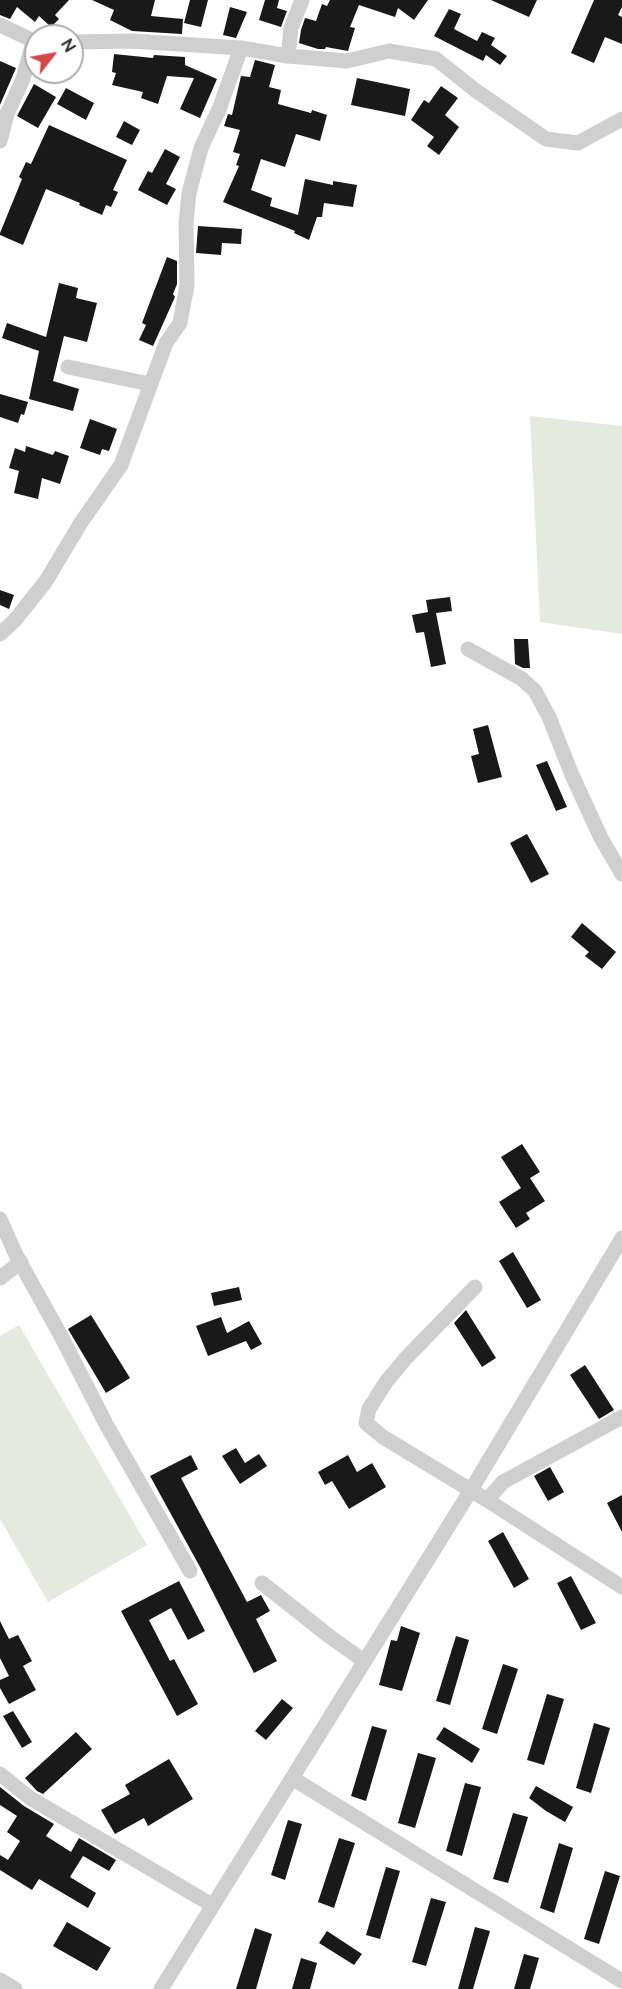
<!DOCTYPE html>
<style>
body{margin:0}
#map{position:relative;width:622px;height:1989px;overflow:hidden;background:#fff;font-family:Raleway,sans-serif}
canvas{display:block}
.north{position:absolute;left:24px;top:24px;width:60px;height:60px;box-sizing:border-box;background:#fff;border:2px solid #adadad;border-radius:50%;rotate:59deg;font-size:16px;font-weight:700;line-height:24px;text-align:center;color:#323232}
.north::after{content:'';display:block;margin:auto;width:21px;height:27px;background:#d74548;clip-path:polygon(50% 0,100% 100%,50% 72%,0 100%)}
</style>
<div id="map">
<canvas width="622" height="1989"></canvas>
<div class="north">N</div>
</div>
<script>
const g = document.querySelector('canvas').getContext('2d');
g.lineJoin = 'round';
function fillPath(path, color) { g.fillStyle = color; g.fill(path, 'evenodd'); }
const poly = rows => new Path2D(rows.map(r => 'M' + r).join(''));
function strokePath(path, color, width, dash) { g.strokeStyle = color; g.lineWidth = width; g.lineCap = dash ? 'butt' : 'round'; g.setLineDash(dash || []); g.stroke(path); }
fillPath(poly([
 [530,416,622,426,622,634,540,622],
 [19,1325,147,1545,48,1602,0,1519,0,1336]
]), '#e4eade');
fillPath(poly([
 [0,0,69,0,55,15,59,19,51,27,39,16,35,22,17,7,10,19,0,15],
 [92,0,155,0,151,16,183,19,182,34,132,31,110,20,114,10],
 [190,0,208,0,201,27,184,23],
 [265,0,279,0,277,8,287,11,281,27,259,20],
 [330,0,428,0,414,20,398,8,395,17,359,5,350,27,355,28,348,51,326,47,325,49,318,49,299,43,301,30,305,18,316,21,322,4,327,6],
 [491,0,537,0,529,17],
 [594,0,622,0,622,7,618,15,622,17,622,44,605,37,594,63,571,53],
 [230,7,247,12,236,38,223,35],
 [449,9,461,14,454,29,477,41,482,32,495,38,491,45,507,56,500,65,486,55,483,61,434,36],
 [114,54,153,58,154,55,185,57,185,65,217,79,200,118,180,109,194,78,167,76,158,104,141,98,143,92,112,85,116,73,112,72],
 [255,60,275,65,269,87,281,90,278,104,311,113,312,110,327,115,320,141,296,134,285,167,261,159,251,190,272,198,270,206,298,215,305,179,333,185,333,181,357,185,353,207,324,203,322,217,317,217,309,240,294,233,295,231,223,202,239,166,236,165,240,154,233,152,240,130,224,126,228,114,232,115,241,76,250,77],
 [0,61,16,68,0,105],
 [357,78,410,89,405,116,351,105],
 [34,84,56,97,38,128,17,116],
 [441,86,458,98,445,115,459,127,439,155,427,146,434,137,411,120,424,100,429,103],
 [66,88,94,103,86,120,57,104],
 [124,121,140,130,132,145,116,137],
 [49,125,127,160,113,190,118,192,111,207,106,205,102,215,79,205,80,203,46,189,23,245,0,235,0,233,22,179,19,177,26,162,31,164],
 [165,149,180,157,166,184,176,189,167,205,138,190,148,171,152,173],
 [198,226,242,229,241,244,222,243,221,255,196,253],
 [167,257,177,261,177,284,173,294,175,297,153,346,139,340,146,325,142,323],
 [59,283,78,288,76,298,97,303,87,342,64,336,53,381,79,389,73,411,29,399,39,351,2,338,7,323,46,337],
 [0,394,28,402,24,415,21,414,18,423,0,417],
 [90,419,117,429,109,451,102,449,100,455,80,448],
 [26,446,53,455,55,451,69,456,60,484,42,478,38,499,14,493,19,471,9,468,15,448,25,452],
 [0,590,14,595,9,609,0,605],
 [450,597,452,611,436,613,446,664,431,667,424,632,416,633,412,615,428,612,426,600],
 [514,639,528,639,530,668,523,668,515,664],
 [488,725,502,777,478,783,471,756,479,754,473,729],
 [547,761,567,807,556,811,536,765],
 [527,834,549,874,531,883,510,843],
 [582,923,616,952,602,969,585,956,589,952,571,937],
 [522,1144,540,1172,530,1178,545,1201,526,1213,530,1219,516,1228,499,1202,521,1188,501,1157],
 [513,1252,541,1300,527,1308,499,1261],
 [239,1287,242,1300,214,1306,211,1293],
 [466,1310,496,1358,482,1367,454,1323],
 [91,1315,130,1378,106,1393,68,1329],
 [221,1317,227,1333,249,1321,262,1344,251,1350,246,1341,208,1356,196,1326],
 [585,1365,614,1410,599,1419,570,1375],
 [236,1448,245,1463,259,1454,267,1466,240,1484,222,1456],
 [191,1455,198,1469,181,1478,247,1602,261,1595,270,1611,256,1619,277,1661,254,1673,200,1567,150,1476],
 [348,1455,357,1472,372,1463,386,1487,349,1509,332,1481,325,1485,318,1472],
 [550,1467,564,1492,548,1501,534,1476],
 [622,1495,622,1532,607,1503],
 [503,1532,529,1579,514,1588,488,1541],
 [571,1576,596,1623,581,1630,557,1583],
 [179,1581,205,1631,188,1640,171,1608,149,1620,170,1661,174,1659,198,1704,177,1716,121,1611],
 [0,1621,9,1639,18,1635,32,1661,23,1666,36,1690,9,1704,0,1688,0,1680,9,1676,0,1658],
 [401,1626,420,1633,402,1691,379,1685,391,1640,397,1641],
 [456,1636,469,1640,450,1705,436,1701],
 [503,1664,518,1669,497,1734,482,1729],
 [547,1694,564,1699,544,1765,527,1760],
 [282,1699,293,1708,266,1740,255,1731],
 [13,1711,32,1742,22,1748,3,1716],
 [594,1723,610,1728,591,1793,576,1788],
 [372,1726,387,1730,366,1801,351,1796],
 [444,1727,480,1749,472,1763,436,1739],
 [76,1732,92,1749,43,1794,37,1791,25,1778],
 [418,1753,436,1758,415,1828,398,1823],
 [169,1759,193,1799,148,1826,144,1818,115,1834,101,1810,130,1794,125,1785],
 [465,1783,481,1787,462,1856,446,1851],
 [536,1786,573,1807,565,1822,546,1811,529,1798],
 [0,1787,24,1806,54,1824,46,1836,71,1852,79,1838,116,1860,109,1871,83,1856,70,1877,96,1893,88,1908,39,1879,32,1890,0,1870,0,1855,8,1860,20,1841,7,1832,17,1816,0,1805],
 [513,1813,528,1817,508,1883,493,1879],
 [288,1820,302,1824,285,1880,271,1875],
 [339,1838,355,1843,334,1908,318,1902],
 [559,1843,573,1848,554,1913,540,1908],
 [386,1867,400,1871,380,1939,366,1935],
 [605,1871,620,1876,599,1944,584,1939],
 [431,1898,446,1902,426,1966,412,1962],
 [67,1922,111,1948,97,1971,53,1946],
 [475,1927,490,1931,473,1989,458,1989],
 [255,1928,272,1934,256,1989,236,1989],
 [327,1931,362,1954,354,1965,319,1943],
 [524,1954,539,1958,530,1989,514,1989],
 [301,1958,317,1963,310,1989,292,1989]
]), '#191919');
strokePath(poly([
 [0,25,36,42],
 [72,42,132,41,241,48,288,56,347,61,389,51,436,59,475,90,546,139,578,143,622,119],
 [288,56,291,28,302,0],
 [0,120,7,114,23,79,33,42],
 [0,141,7,114],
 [68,367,150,384],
 [0,634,15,620,46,581,80,524,121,465,166,343,180,323,187,285,186,223,189,193,201,148,220,107,241,48],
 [468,649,522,679,535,691,549,717,572,775,601,838,622,874],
 [0,1219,16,1255,61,1336,106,1424,190,1571],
 [0,1278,21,1262],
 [475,1287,406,1358,386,1382,369,1409,366,1423,383,1437,487,1500,622,1587],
 [487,1500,503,1482,622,1417],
 [262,1583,329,1636,364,1661],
 [0,1774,30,1798,212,1905],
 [292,1778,622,1981],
 [0,1980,15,1989],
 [161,1989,471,1490,622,1238]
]), '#cfcfcf', 15);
</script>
